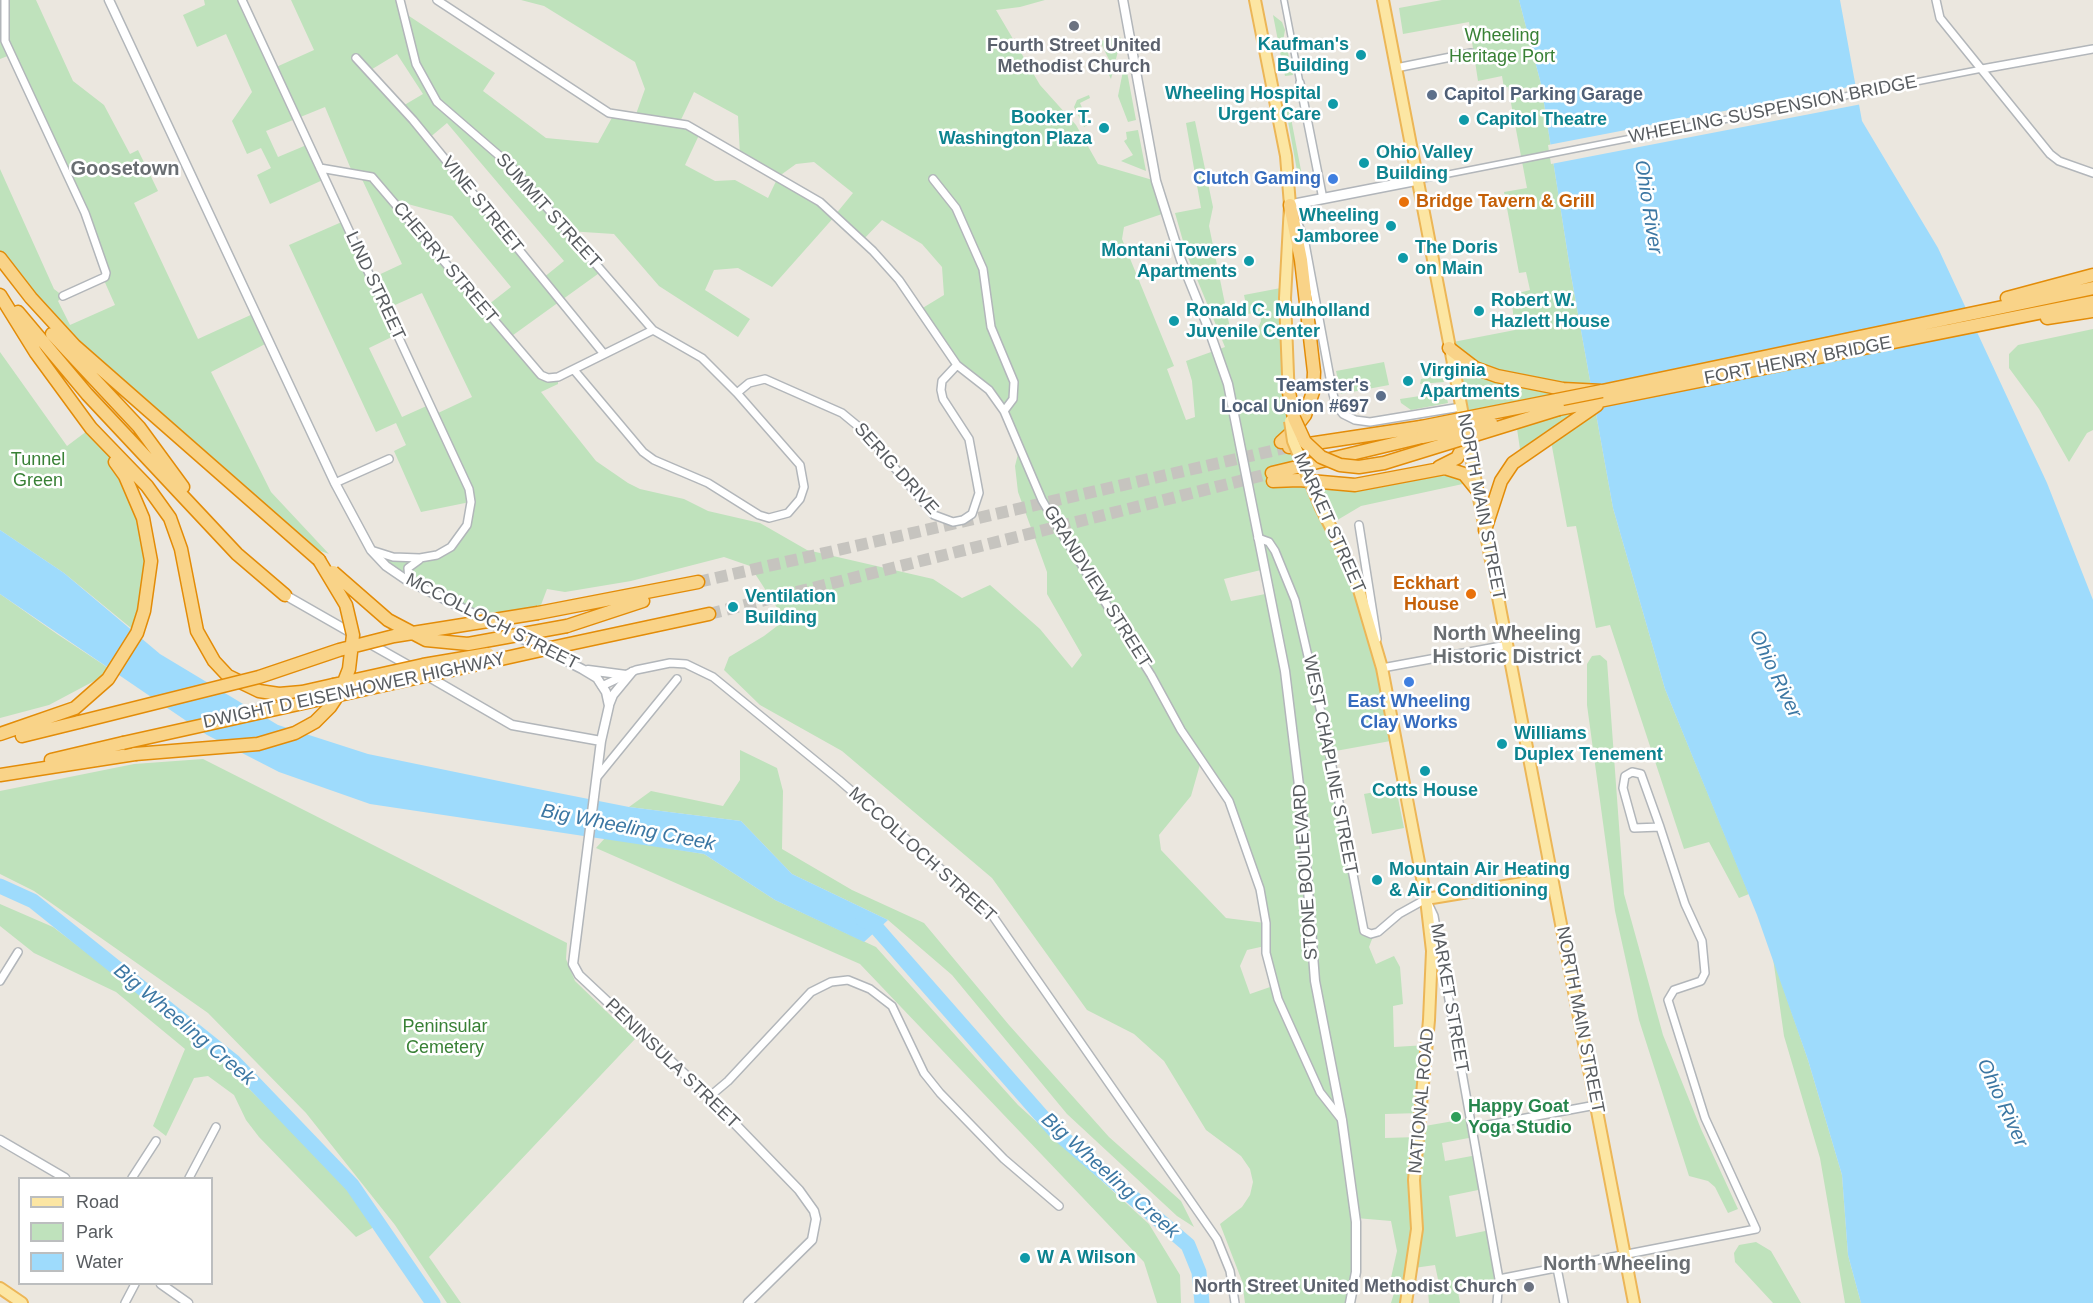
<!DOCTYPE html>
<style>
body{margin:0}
#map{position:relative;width:2093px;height:1303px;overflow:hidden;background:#ebe7df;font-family:Helvetica,sans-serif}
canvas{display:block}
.legend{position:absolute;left:18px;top:1177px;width:195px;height:108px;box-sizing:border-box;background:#fff;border:2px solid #bcbebf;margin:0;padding:8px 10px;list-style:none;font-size:18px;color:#585c60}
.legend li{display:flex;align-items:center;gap:12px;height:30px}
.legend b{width:30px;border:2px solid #bcbebf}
</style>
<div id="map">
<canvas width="2093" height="1303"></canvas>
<ul class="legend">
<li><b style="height:8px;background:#fce6a3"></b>Road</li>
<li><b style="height:16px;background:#bfe2bc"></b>Park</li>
<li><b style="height:16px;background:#9edbfc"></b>Water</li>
</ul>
</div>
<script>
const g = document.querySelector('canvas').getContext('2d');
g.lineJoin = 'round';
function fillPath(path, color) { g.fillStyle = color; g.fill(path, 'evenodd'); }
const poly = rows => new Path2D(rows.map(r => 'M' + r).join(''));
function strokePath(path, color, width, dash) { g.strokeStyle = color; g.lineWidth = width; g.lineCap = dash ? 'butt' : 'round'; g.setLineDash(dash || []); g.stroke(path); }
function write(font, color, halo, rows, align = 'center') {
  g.font = font + ' Helvetica,sans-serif'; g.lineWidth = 5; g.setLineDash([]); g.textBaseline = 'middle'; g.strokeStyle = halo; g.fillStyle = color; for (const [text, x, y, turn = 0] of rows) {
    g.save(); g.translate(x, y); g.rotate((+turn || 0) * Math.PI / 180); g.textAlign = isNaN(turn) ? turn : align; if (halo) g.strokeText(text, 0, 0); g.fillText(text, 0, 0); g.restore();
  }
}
fillPath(poly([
 [0,0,36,0,73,81,104,105,130,154,138,150,158,191,134,203,198,339,255,313,269,342,211,372,271,492,329,554,301,544,75,346,0,258,0,169,54,289,63,296,58,301,70,325,115,305,103,278,105,277,98,247,10,55,0,59],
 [204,0,242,0,274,68,314,50,291,0,400,0,403,12,495,73,483,91,546,138,598,143,614,114,635,117,645,89,635,62,544,6,521,0,1045,0,1020,7,996,10,1040,85,1076,125,1098,164,1156,181,1165,213,1124,227,1122,239,1174,366,1167,369,1186,420,1195,417,1192,381,1186,361,1225,347,1187,255,1175,213,1201,208,1186,123,1195,121,1213,207,1209,226,1231,333,1258,328,1261,321,1259,312,1248,314,1244,295,1286,287,1289,392,1306,478,1340,484,1435,469,1472,482,1361,506,1329,525,1354,573,1396,740,1330,752,1363,927,1374,934,1369,947,1376,964,1394,956,1400,967,1403,1004,1393,1006,1394,1047,1427,1045,1421,1113,1385,1114,1385,1138,1418,1137,1419,1127,1471,1118,1474,1137,1442,1143,1445,1161,1477,1155,1483,1189,1449,1196,1456,1237,1490,1230,1499,1279,1457,1286,1460,1303,1429,1303,1428,1291,1440,1289,1435,1265,1414,1268,1406,1303,1391,1303,1394,1293,1388,1291,1397,1251,1391,1221,1356,1218,1350,1303,1245,1303,1242,1281,1220,1224,1242,1207,1250,1195,1253,1182,1250,1169,1241,1156,1206,1130,1164,1061,1134,1034,1087,1010,992,878,842,751,760,705,724,670,729,657,764,636,785,620,750,566,724,557,631,581,565,592,547,589,538,613,491,619,448,601,377,557,383,555,432,557,463,534,470,502,421,512,394,451,406,445,396,423,376,432,289,245,344,221,372,278,402,264,360,175,353,174,325,107,266,131,278,157,309,144,325,179,270,204,257,175,271,168,261,148,247,154,232,121,252,92,226,34,197,47,183,15,205,5],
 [397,54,423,94,401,107,369,71],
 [694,92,738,116,740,155,778,177,768,198,735,180,715,181,685,165,700,133,679,124],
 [447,123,564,261,543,278,428,139],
 [814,162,853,193,835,215,778,177,796,164],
 [393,200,452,216,511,287,484,308],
 [835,216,862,241,882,220,922,244,942,267,944,295,921,309,957,365,997,401,1020,446,1015,466,1018,492,1047,572,1047,594,1082,655,1072,668,1040,629,990,585,962,598,933,579,807,550,760,523,708,511,684,499,640,489,628,483,596,461,541,392,558,384,558,377,541,375,509,338,602,271,568,231,614,234,659,286,738,337,750,319,705,290,714,270,738,268,772,287],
 [422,293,472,397,436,414,431,404,402,417,369,348,398,334,386,309],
 [1265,569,1270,593,1231,601,1224,579],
 [1201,761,1229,801,1264,907,1265,923,1226,918,1161,850,1159,835,1191,796],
 [1265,946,1273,986,1250,994,1240,966,1247,950],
 [1442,0,1519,0,1541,84,1571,275,1613,508,1665,689,1749,894,1739,898,1709,842,1684,849,1610,625,1596,628,1576,526,1567,527,1550,436,1521,456,1514,408,1463,418,1448,343,1515,330,1511,295,1530,290,1526,272,1519,273,1504,192,1527,188,1508,87,1504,88,1502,76,1478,81,1469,22,1403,34,1399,8],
 [1273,15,1282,22,1285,30,1283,41,1279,46],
 [1120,37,1121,39,1111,79,1107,71,1113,68,1100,41],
 [1286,44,1293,75,1285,76,1280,52],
 [1125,61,1136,120,1128,122,1118,96],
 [1286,92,1304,186,1300,187,1283,94],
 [1089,95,1090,98,1080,103,1089,124,1084,127,1074,107,1077,100],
 [1138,130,1146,171,1121,161,1133,155,1124,141,1127,139,1126,132],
 [2093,329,2093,430,2087,433,2069,462,2039,409,2009,368,2009,354,2018,345],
 [0,352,67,446,91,428,100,438,143,518,151,561,137,633,64,573,0,530],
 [1384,362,1389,385,1341,394,1336,371],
 [1442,375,1444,382,1420,384,1421,379],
 [1440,393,1446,394,1448,403,1411,410,1401,403,1400,399],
 [0,594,57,634,113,671,49,705,0,718],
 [1600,655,1607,661,1624,894,1663,1035,1701,1129,1738,1209,1728,1213,1715,1187,1708,1181,1689,1176,1639,1020,1615,911,1587,705,1587,664,1592,656],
 [740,750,777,768,783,791,782,849,852,890,924,923,1009,1025,1109,1137,1181,1201,1194,1227,1177,1216,1067,1114,952,975,888,920,792,874,741,821,629,807,651,791,723,806,740,780],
 [203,759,567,943,566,959,575,981,635,1039,429,1257,461,1303,447,1303,395,1225,306,1113,208,1013,34,891,0,874,0,791,134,764],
 [1396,788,1404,828,1372,834,1364,794],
 [605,838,704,854,775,900,876,947,1018,1105,1149,1224,1180,1275,1181,1303,1157,1303,1144,1262,860,964,596,848],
 [0,904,53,927,190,1031,334,1172,374,1227,356,1237,259,1137,246,1120,234,1095,208,1076,194,1078,166,1136,153,1126,185,1049,116,992,34,953,0,926],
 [1773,958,1808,1060,1842,1175,1848,1255,1861,1303,1845,1303,1820,1158,1784,1036],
 [1756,1242,1771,1251,1801,1303,1773,1303,1735,1262,1734,1253,1739,1245]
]), '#bfe2bc');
fillPath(poly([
 [1519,0,1840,0,1862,121,1938,248,2047,483,2093,600,2093,1303,1861,1303,1848,1255,1842,1175,1808,1060,1757,915,1665,689,1613,508,1571,275,1541,84],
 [0,530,64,573,160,654,278,725,368,754,528,787,629,807,741,821,792,874,888,920,864,942,775,900,704,854,370,804,279,772,207,735,0,594]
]), '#9edbfc');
fillPath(poly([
 [1859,85,1862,104,1551,164,1548,145]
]), '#ebe7df');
strokePath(poly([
 [0,886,33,901,233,1061,352,1185,433,1303],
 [863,920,874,925,1054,1130,1188,1245,1199,1272,1202,1303]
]), '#9edbfc', 15);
strokePath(poly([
 [698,582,1289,447],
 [709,614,1272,473]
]), '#c6c4bf', 12, [12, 6]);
const pedestrian = poly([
 [1284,0,1300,83],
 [1418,180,1982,69]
]);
const minor = poly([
 [5,0,5,41,85,213,106,273,105,277,63,296],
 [242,0,469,489,471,502,467,525,451,547,437,555,420,558,393,557,374,551],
 [400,0,416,64,437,102,510,165,653,330,702,358,737,393,800,465,804,487,800,499,788,513,769,518,759,515,708,483,654,460,643,452,574,370],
 [437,0,609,113,687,125,820,202,873,251,899,280,957,365,989,390,1004,411,1042,500,1059,529,1151,675,1181,730,1229,801,1260,889,1266,923,1266,953,1278,999,1320,1092,1342,1120],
 [1936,0,1940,18,2050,154,2059,161,2093,173],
 [356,58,413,120,604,354],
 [1396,68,1471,53],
 [1982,69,2093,49],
 [1300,83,1323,199],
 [320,168,372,177,541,375,548,378,558,377,653,330],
 [933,179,956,208,983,269,991,327,1014,382,1013,399,1004,411],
 [1298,224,1304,238,1333,394,1336,405,1343,414,1355,420,1370,422,1461,407],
 [737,393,749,383,765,379,842,413,865,432,934,515,953,522,963,520,972,514,979,493,969,439,943,399,941,390,942,381,957,365],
 [335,483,389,459],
 [1359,525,1377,639],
 [1258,538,1269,542,1275,551,1295,600,1325,730,1364,931,1371,934,1378,932,1399,914,1426,899,1434,916,1499,1279,1497,1303],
 [409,581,408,568,419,560],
 [1382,668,1507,645],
 [602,686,636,670,670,663,686,664,713,677,839,780,990,912,1217,1239,1230,1271,1235,1303],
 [598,776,677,679],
 [0,981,18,952],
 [709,1097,728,1081,811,992,831,982,848,980,870,989,892,1006,924,1073,940,1093,1004,1159,1059,1206],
 [1472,1128,1596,1105],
 [132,1178,156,1141],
 [189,1178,216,1127],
 [1557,1268,1564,1303],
 [1499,1279,1756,1229,1705,1118,1668,1000,1674,990,1701,981,1705,973,1702,941,1685,904,1660,827,1641,774,1632,772,1625,776,1623,788,1634,828,1660,827],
 [125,1303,135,1284]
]);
const tertiary = poly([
 [109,0,335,483,371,550,386,566,405,579,582,669,597,678,606,692,609,706,601,741,573,964,579,975,709,1097,799,1190,814,1211,816,1219,812,1240,748,1303],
 [1123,0,1156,181,1181,260,1208,327,1228,384,1285,671,1302,810,1315,981,1342,1120,1356,1222,1356,1272,1350,1303],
 [285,595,355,635],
 [367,642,413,668],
 [588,670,626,675],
 [424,674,512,725,601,741],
 [609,705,613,695,632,672],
 [0,1140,65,1178],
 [161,1284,188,1303]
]);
const secondary = poly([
 [1290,205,1418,180]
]);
const primary = poly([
 [1255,0,1286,156,1290,205,1285,298,1289,400],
 [1383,0,1634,1303],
 [1321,508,1354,573,1382,668,1426,899,1432,951,1429,1020,1414,1180,1417,1229,1406,1303],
 [1426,899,1553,878],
 [0,1288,22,1303]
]);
const motorway = poly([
 [0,258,31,298,75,346,319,560],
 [0,295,36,353,91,428,147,486,170,518,181,549,197,631,214,661,228,676,259,691,279,694,302,692,333,685],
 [2007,298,2093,275],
 [18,312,87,394,237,554,285,595],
 [2047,318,2093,311],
 [52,334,139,427,183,487],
 [1449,348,1475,368,1497,376,1563,389,1602,391,2093,288],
 [1289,392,1294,418],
 [1559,409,2093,302],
 [1281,442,1292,432,1305,415,1313,392,1314,372,1301,260,1290,205],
 [1289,447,1421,427],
 [1439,467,1457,458,1467,439],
 [1272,473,1422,437],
 [1273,481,1299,480,1355,485,1445,468,1464,474,1477,490],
 [1485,530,1501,481,1513,463,1597,405],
 [538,613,698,582],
 [567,626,643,601],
 [546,649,709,614],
 [0,734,75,708,108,679,137,633,144,611,151,561,143,518,125,476,115,462],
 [22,736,79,722],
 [51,760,123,743],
 [0,775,135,754]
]);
strokePath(pedestrian, '#b2b6ba', 8);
strokePath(minor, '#b2b6ba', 10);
strokePath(tertiary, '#b2b6ba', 11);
strokePath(secondary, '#b1b5ba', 12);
strokePath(primary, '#ecb657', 14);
strokePath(motorway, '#e38c08', 15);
strokePath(pedestrian, '#fff', 5);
strokePath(minor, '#fff', 7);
strokePath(tertiary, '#fff', 8);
strokePath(secondary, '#fff', 9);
strokePath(primary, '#fce6a3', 10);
strokePath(motorway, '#f9d388', 12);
const primaryBridge = poly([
 [1290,421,1293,441,1321,508]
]);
const motorwayBridge = poly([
 [1294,418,1305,442,1321,457,1340,465,1359,467,1384,463,1559,409],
 [1421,427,1602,391],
 [1422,437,1491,423],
 [333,572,388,620,426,640,468,644,567,626],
 [333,685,423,665,488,654],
 [79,722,259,677,339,650,394,636,538,613],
 [123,743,546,649],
 [135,754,258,744,295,733,315,722,330,707,340,692,349,669,353,635,346,605,319,560]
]);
strokePath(primaryBridge, '#ecb657', 14, []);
strokePath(motorwayBridge, '#e38c08', 15, []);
strokePath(primaryBridge, '#fce6a3', 10);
strokePath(motorwayBridge, '#f9d388', 12);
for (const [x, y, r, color] of [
 [1074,26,6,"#6b7280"],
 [1361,55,6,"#0f9aa8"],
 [1432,95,6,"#5c6f8a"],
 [1333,104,6,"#0f9aa8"],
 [1464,120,6,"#0f9aa8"],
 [1104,128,6,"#0f9aa8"],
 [1364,163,6,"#0f9aa8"],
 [1333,179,6,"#3f7fe0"],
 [1404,202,6,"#e8710a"],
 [1391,226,6,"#0f9aa8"],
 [1403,258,6,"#0f9aa8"],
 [1249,261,6,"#0f9aa8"],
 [1479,311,6,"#0f9aa8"],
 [1174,321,6,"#0f9aa8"],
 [1408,381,6,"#0f9aa8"],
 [1381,396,6,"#5c6f8a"],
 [1471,594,6,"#e8710a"],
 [733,607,6,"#0f9aa8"],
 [1409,682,6,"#3f7fe0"],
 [1502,744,6,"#0f9aa8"],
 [1425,771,6,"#0f9aa8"],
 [1377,880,6,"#0f9aa8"],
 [1456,1117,6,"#2e9e5b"],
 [1025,1258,6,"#0f9aa8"],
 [1529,1287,6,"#6b7280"]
]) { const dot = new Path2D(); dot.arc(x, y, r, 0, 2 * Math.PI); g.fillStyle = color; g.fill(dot); strokePath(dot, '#fff', 2); }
write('18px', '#398136', '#fff', [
 ["Wheeling",1502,36],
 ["Heritage Port",1502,57],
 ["Tunnel",38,460],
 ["Green",38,481],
 ["Peninsular",445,1027],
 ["Cemetery",445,1048]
]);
write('bold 18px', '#0d838f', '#fff', [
 ["Kaufman's",1349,45,"right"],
 ["Building",1349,66,"right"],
 ["Wheeling Hospital",1321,94,"right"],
 ["Urgent Care",1321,115,"right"],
 ["Booker T.",1092,118,"right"],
 ["Washington Plaza",1092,139,"right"],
 ["Capitol Theatre",1476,120],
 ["Ohio Valley",1376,153],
 ["Building",1376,174],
 ["Wheeling",1379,216,"right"],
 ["Jamboree",1379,237,"right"],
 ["The Doris",1415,248],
 ["on Main",1415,269],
 ["Montani Towers",1237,251,"right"],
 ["Apartments",1237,272,"right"],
 ["Robert W.",1491,301],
 ["Hazlett House",1491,322],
 ["Ronald C. Mulholland",1186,311],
 ["Juvenile Center",1186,332],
 ["Virginia",1420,371],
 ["Apartments",1420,392],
 ["Ventilation",745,597],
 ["Building",745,618],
 ["Williams",1514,734],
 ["Duplex Tenement",1514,755],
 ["Cotts House",1425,791,"center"],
 ["Mountain Air Heating",1389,870],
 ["& Air Conditioning",1389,891],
 ["W A Wilson",1037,1258]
], 'left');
write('bold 18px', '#5b616d', '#fff', [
 ["Fourth Street United",1074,46],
 ["Methodist Church",1074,67],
 ["North Street United Methodist Church",1517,1287,"right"]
]);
write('bold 18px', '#4e5e75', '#fff', [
 ["Capitol Parking Garage",1444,95],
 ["Teamster's",1369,386,"right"],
 ["Local Union #697",1369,407,"right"]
], 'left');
write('18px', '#585c60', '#fff', [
 ["WHEELING SUSPENSION BRIDGE",1773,110,-11],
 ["VINE STREET",482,205,51],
 ["SUMMIT STREET",548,211,48],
 ["CHERRY STREET",445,263,50],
 ["LIND STREET",375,286,65],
 ["FORT HENRY BRIDGE",1798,361,-11],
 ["SERIG DRIVE",896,469,48],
 ["NORTH MAIN STREET",1481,507,79],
 ["MARKET STREET",1329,523,66],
 ["GRANDVIEW STREET",1097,587,58],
 ["MCCOLLOCH STREET",492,622,27],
 ["DWIGHT D EISENHOWER HIGHWAY",354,691,-12],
 ["WEST CHAPLINE STREET",1330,765,79],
 ["MCCOLLOCH STREET",922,855,42],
 ["STONE BOULEVARD",1306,872,-94],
 ["MARKET STREET",1449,998,80],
 ["NORTH MAIN STREET",1580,1020,79],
 ["PENINSULA STREET",672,1064,44],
 ["NATIONAL ROAD",1422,1101,-85]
]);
write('bold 18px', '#366cbe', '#fff', [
 ["Clutch Gaming",1321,179],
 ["East Wheeling",1409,702,"center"],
 ["Clay Works",1409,723,"center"]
], 'right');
write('bold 18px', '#c56008', '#fff', [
 ["Bridge Tavern & Grill",1416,202],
 ["Eckhart",1459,584,"right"],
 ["House",1459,605,"right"]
], 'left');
write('bold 18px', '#27864d', '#fff', [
 ["Happy Goat",1468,1107],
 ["Yoga Studio",1468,1128]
], 'left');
write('bold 20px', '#696e72', '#fff', [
 ["Goosetown",125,169],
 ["North Wheeling",1507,634],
 ["Historic District",1507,657],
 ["North Wheeling",1617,1264]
]);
write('italic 20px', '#3c77a3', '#fff', [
 ["Ohio River",1648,207,81],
 ["Ohio River",1775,674,64],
 ["Big Wheeling Creek",628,828,11],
 ["Big Wheeling Creek",184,1025,40],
 ["Ohio River",2002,1103,65],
 ["Big Wheeling Creek",1110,1176,42]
]);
</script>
